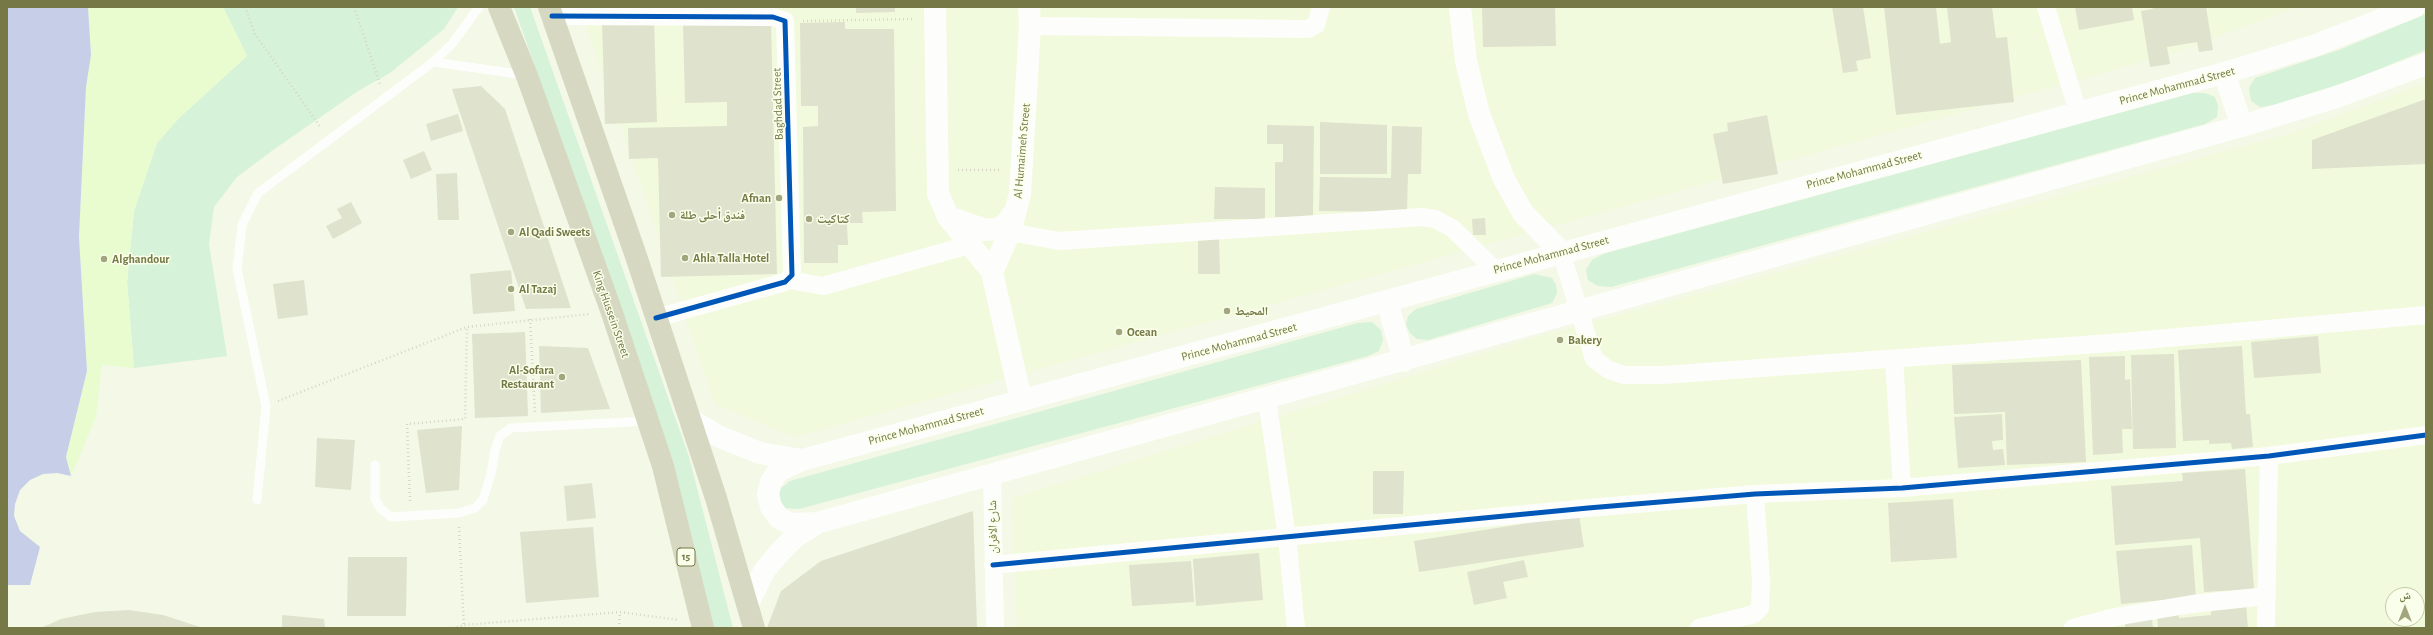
<!DOCTYPE html>
<meta charset="utf-8">
<style>
body{margin:0}
#map{position:relative;width:2433px;height:635px;overflow:hidden;background:#f3f8e7;font-family:"Alegreya Sans","Noto Naskh Arabic",sans-serif}
canvas{display:block}
.frame{position:absolute;inset:0;border:8px solid #767846;pointer-events:none}
.north{position:absolute;left:2385px;top:587px;width:40px;height:40px;box-sizing:border-box;background:#f9ffea;border:1px solid #c5c9a8;border-radius:50%;rotate:0deg;font-size:11px;font-weight:700;line-height:16px;text-align:center;color:#767846}
.north::after{content:'';display:block;margin:auto;width:14px;height:18px;background:#a2a57e;clip-path:polygon(50% 0,100% 100%,50% 72%,0 100%)}
</style>
<div id="map">
<canvas width="2433" height="635"></canvas>
<div class="frame"></div>
<div class="north">ش</div>
</div>
<script>
const g = document.querySelector('canvas').getContext('2d');
g.lineJoin = 'round';
function fillPath(path, color) { g.fillStyle = color; g.fill(path, 'evenodd'); }
const poly = rows => new Path2D(rows.map(r => 'M' + r).join(''));
function strokePath(path, color, width, dash) { g.strokeStyle = color; g.lineWidth = width; g.lineCap = dash ? 'butt' : 'round'; g.setLineDash(dash || []); g.stroke(path); }
function write(font, color, halo, rows, align = 'center') {
  g.font = font + ' "Alegreya Sans","Noto Naskh Arabic",sans-serif'; g.lineWidth = 3; g.setLineDash([]); g.textBaseline = 'middle'; g.strokeStyle = halo; g.fillStyle = color; for (const [text, x, y, turn = 0] of rows) {
    g.save(); g.translate(x, y); g.rotate((+turn || 0) * Math.PI / 180); g.textAlign = isNaN(turn) ? turn : align; if (halo) g.strokeText(text, 0, 0); g.fillText(text, 0, 0); g.restore();
  }
}
fillPath(poly([
 [580,7,2297,7,2171,54,795,437,715,404],
 [2426,83,2426,628,1017,628,1012,498,1527,340,2288,134],
 [2393,595,2417,595,2417,619,2393,619]
]), '#f2fadd');
fillPath(poly([
 [223,7,458,7,444,29,390,73,358,91,273,150,237,177,214,207,209,244,227,356,134,368,127,282,134,211,157,143,179,118,247,56],
 [514,7,530,7,689,457,733,628,714,628,673,461],
 [2426,14,2426,50,2352,80,2274,105,2260,107,2251,101,2249,88,2255,78,2339,50],
 [2192,93,2205,93,2215,97,2218,106,2217,117,2205,124,1611,287,1598,286,1588,280,1586,270,1592,260,1603,254],
 [1534,274,1552,278,1556,285,1557,293,1552,303,1428,340,1417,339,1410,333,1406,325,1408,316,1416,309],
 [1372,322,1381,330,1383,340,1379,351,1368,356,799,509,783,508,778,501,778,490,790,481,1358,323]
]), '#d6f2d8');
fillPath(poly([
 [88,7,223,7,247,56,179,118,157,143,134,211,127,282,134,368,102,365,96,417,71,476,66,457,87,371,79,237,86,87,91,55]
]), '#e9fccf');
fillPath(poly([
 [7,7,88,7,91,55,86,87,79,237,87,371,66,457,71,476,57,473,43,474,30,480,20,490,15,504,14,516,20,531,40,547,30,585,7,585]
]), '#c7cfe8');
fillPath(poly([
 [856,7,895,7,895,12,856,13],
 [1482,7,1555,7,1556,46,1483,47],
 [1832,7,1863,7,1871,58,1856,61,1858,71,1843,73],
 [1884,7,1936,7,1940,44,1951,42,1947,7,1992,7,1996,38,2007,37,2014,102,1896,115],
 [2075,7,2132,7,2134,20,2079,30],
 [2152,7,2206,7,2213,50,2199,52,2197,42,2167,47,2170,64,2150,67,2141,11,2153,9],
 [654,19,657,122,605,124,602,21],
 [771,22,777,274,661,277,658,158,629,159,628,128,727,126,727,102,685,103,683,24],
 [845,22,845,29,894,29,896,211,862,212,863,223,847,223,848,245,838,245,838,263,804,263,803,127,818,126,818,106,801,106,800,23],
 [481,86,505,109,571,308,526,309,452,89],
 [2426,99,2426,164,2312,169,2312,140],
 [458,114,463,131,431,141,426,124],
 [1767,115,1778,174,1723,184,1713,134,1728,131,1727,123],
 [1320,122,1387,125,1387,174,1320,174],
 [1267,125,1314,126,1313,217,1275,217,1275,162,1283,162,1283,144,1267,144],
 [1392,126,1422,127,1421,174,1408,174,1407,212,1319,211,1320,177,1391,178],
 [424,151,432,170,411,179,403,160],
 [457,173,459,220,438,220,436,174],
 [1215,187,1265,188,1265,219,1214,219],
 [351,202,362,223,333,239,326,226,342,218,337,209],
 [1485,218,1486,235,1473,235,1472,219],
 [1198,239,1219,239,1220,274,1198,274],
 [511,270,515,311,473,314,470,274],
 [304,280,308,315,278,319,273,284],
 [525,332,528,416,475,418,472,334],
 [2318,336,2321,373,2254,378,2251,342],
 [539,346,588,348,610,409,541,413],
 [2242,346,2246,414,2250,414,2253,447,2232,449,2231,443,2209,444,2209,440,2183,441,2178,350],
 [2174,354,2176,448,2133,449,2131,355],
 [2125,356,2125,380,2130,379,2132,429,2122,429,2123,453,2093,455,2089,357],
 [2081,360,2086,462,2007,465,2005,412,1954,414,1952,365],
 [2002,414,2003,440,1992,441,1993,450,2003,449,2005,465,1958,468,1954,417],
 [462,426,459,490,426,493,417,430],
 [317,438,355,440,351,490,315,487],
 [2245,469,2254,589,2204,592,2200,538,2115,545,2111,486,2183,481,2182,473],
 [1373,471,1404,471,1403,514,1373,514],
 [592,483,596,518,567,521,564,486],
 [1953,499,1957,558,1891,562,1888,503],
 [973,511,977,628,767,628,781,591,821,561],
 [1579,515,1584,547,1419,572,1414,541],
 [593,527,599,597,526,603,520,532],
 [2192,545,2196,597,2121,604,2116,551],
 [1259,553,1263,600,1196,606,1193,559],
 [348,557,407,557,406,616,347,616],
 [1524,560,1528,577,1503,582,1507,598,1474,605,1467,572],
 [1191,561,1194,602,1132,606,1129,565],
 [2246,604,2248,628,2158,628,2157,615,2179,613,2179,618,2211,615,2211,607],
 [129,610,163,615,203,628,41,628,61,619,95,612],
 [282,615,324,619,325,628,282,628],
 [2152,619,2153,628,2125,628,2125,623]
]), '#dfe2cc');
strokePath(poly([
 [245,7,255,34,321,128],
 [354,7,380,84],
 [803,21,914,19],
 [958,170,1001,170],
 [530,319,535,412],
 [278,401,467,327,590,314],
 [410,501,407,424,465,419,467,327],
 [459,527,464,628],
 [453,628,464,625,620,612,679,620],
 [619,628,620,612]
]), '#d6d7c6', 2.5, [1, 3]);
strokePath(poly([
 [433,62,525,75],
 [375,465,375,499,381,509,391,517,459,513,475,508,483,500,491,474,495,450,500,436,511,428,648,421],
 [257,500,266,406,237,269,242,225,258,193,433,62,452,44,479,7]
]), '#fdfefb', 9);
strokePath(poly([
 [2046,7,2078,112],
 [552,16,773,17,785,21,792,275,785,282,656,318],
 [1030,26,1308,29,1316,25,1321,7],
 [1010,232,1059,241,1422,217,1435,219,1452,228,1495,270],
 [1561,252,1594,359,1609,370,1624,375,1663,375,2111,343,2426,315],
 [789,280,823,286,969,245],
 [1894,359,1902,488],
 [1267,399,1287,537,1296,628],
 [992,474,995,628],
 [993,565,1588,508,1755,494,1902,488,2269,456,2426,435],
 [1699,628,1754,614,1760,608,1761,581,1755,494],
 [2073,628,2115,617,2192,604,2267,596],
 [2266,628,2269,456]
]), '#fdfefb', 18);
strokePath(poly([
 [935,7,938,193,948,217,992,272,1021,400],
 [948,217,985,230,996,229,1005,225,1016,210],
 [992,272,1010,232,1020,194,1030,26,1029,7]
]), '#fdfefb', 22);
strokePath(poly([
 [1460,7,1466,61,1479,114,1504,179,1523,213,1561,252],
 [2224,73,2242,126],
 [1387,301,1404,361],
 [689,419,720,437,760,453,802,460,2224,73,2316,45,2414,7],
 [802,460,778,471,771,482,768,494,771,507,779,518,791,524,817,523],
 [748,604,764,571,779,553,794,538,817,523,2242,126,2334,98,2426,64]
]), '#fdfefb', 22);
strokePath(poly([
 [499,7,527,76,611,310,663,466,703,628],
 [549,7,636,256,716,498,754,628]
]), '#d6d8c2', 22);
strokePath(poly([
 [552,16,773,17,785,21,792,275,785,282,656,318],
 [993,565,1588,508,1755,494,1902,488,2269,456,2426,435]
]), '#0057b8', 5);
for (const [x, y, r, color] of [
 [779,198,4,"#a2a57e"],
 [672,215,4,"#a2a57e"],
 [809,219,4,"#a2a57e"],
 [511,232,4,"#a2a57e"],
 [685,258,4,"#a2a57e"],
 [104,259,4,"#a2a57e"],
 [511,289,4,"#a2a57e"],
 [1227,311,4,"#a2a57e"],
 [1119,332,4,"#a2a57e"],
 [1560,340,4,"#a2a57e"],
 [562,377,4,"#a2a57e"]
]) { const dot = new Path2D(); dot.arc(x, y, r, 0, 2 * Math.PI); g.fillStyle = color; g.fill(dot); strokePath(dot, '#f9ffea', 1.5); }
for (const [x, y, w] of [
 [686,557,18]
]) { const box = new Path2D(); box.roundRect(x - w / 2, y - 9, w, 18, 3); g.fillStyle = '#f9ffea'; g.fill(box); strokePath(box, '#767846', 1); }
write('bold 11px', '#767846', null, [
 ["15",686,557]
]);
write('12px', '#767846', '#f9ffea', [
 ["Prince Mohammad Street",2177,86,-15],
 ["Baghdad Street",778,104,-92],
 ["Al Humaimeh Street",1022,151,-85],
 ["Prince Mohammad Street",1864,170,-15],
 ["Prince Mohammad Street",1551,255,-15],
 ["King Hussein Street",611,314,71],
 ["Prince Mohammad Street",1239,342,-15],
 ["Prince Mohammad Street",926,426,-15],
 ["شارع الافران",993,527,-91]
]);
write('bold 12px', '#767846', '#f9ffea', [
 ["Afnan",771,198,"right"],
 ["فندق أحلى طلة",680,215],
 ["كتاكيت",817,219],
 ["Al Qadi Sweets",519,232],
 ["Ahla Talla Hotel",693,258],
 ["Alghandour",112,259],
 ["Al Tazaj",519,289],
 ["المحيط",1235,311],
 ["Ocean",1127,332],
 ["Bakery",1568,340],
 ["Al-Sofara",554,370,"right"],
 ["Restaurant",554,384,"right"]
], 'left');
</script>
